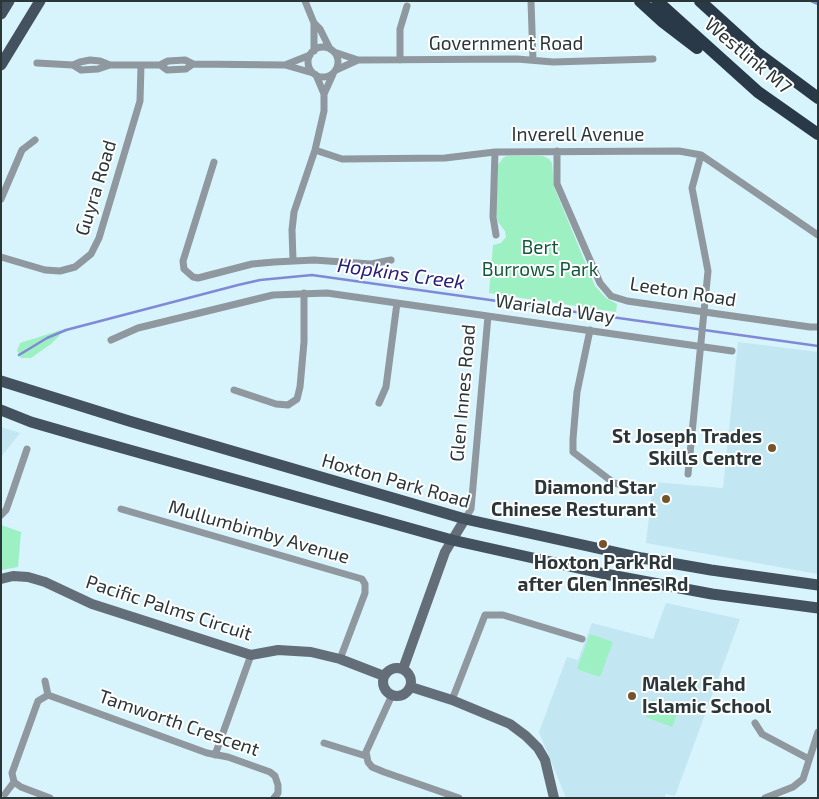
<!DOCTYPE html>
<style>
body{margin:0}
#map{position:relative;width:819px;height:799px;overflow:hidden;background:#d7f3fc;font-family:"Exo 2",sans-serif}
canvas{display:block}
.frame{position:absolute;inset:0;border:2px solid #2b3639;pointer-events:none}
</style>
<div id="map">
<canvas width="819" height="799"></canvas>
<div class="frame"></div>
</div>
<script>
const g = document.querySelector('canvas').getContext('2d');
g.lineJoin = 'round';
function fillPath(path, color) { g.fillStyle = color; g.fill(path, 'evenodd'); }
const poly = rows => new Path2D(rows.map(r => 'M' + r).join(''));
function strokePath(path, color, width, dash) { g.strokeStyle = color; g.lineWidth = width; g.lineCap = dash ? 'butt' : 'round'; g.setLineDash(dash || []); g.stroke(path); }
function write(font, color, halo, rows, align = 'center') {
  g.font = font + ' "Exo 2",sans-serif'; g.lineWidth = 4; g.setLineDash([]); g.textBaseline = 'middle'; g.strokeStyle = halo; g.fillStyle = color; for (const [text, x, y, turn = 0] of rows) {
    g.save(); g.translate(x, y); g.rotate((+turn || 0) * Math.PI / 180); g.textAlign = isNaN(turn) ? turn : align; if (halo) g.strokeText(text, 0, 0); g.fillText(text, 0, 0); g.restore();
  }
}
fillPath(poly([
 [738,342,818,352,818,574,646,543,653,482,723,488],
 [1,427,20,433,1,457],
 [666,603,740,619,675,796,666,794,664,798,566,798,539,732,567,657,578,660,592,623,653,639]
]), '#c2e6f2');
fillPath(poly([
 [507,156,543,156,549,159,552,163,554,187,595,286,606,298,617,304,616,312,489,293,493,245,501,243,506,237,505,231,498,222,496,214,498,165,503,158],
 [61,330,59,336,51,344,31,358,21,358,17,351,20,343],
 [1,525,21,532,18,567,1,570],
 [590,634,613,642,600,677,577,669],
 [652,699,679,709,672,727,646,717]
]), '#9df0c2');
strokePath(poly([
 [811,1,818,4],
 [19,355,47,338,66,330,238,285,260,280,312,275,818,346]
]), '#8189d6', 2.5);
strokePath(poly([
 [305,1,314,23,320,29,330,49],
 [531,1,533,60],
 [314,23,314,51],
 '308 62a15 15 0 1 1 30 0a15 15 0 1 1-30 0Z',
 [334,52,358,60],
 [400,60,400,29,407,6],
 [37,63,73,65,81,70,98,69,110,65,160,65,168,61,185,60,193,64,285,65,310,55],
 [73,65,80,62,90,60,100,61,110,65],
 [160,65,167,70,186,69,193,64],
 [285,65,313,73],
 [336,70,358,60,517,59,553,62,653,59],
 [324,94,333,74],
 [315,150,342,159,445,158,495,152,679,151,701,155,818,235],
 [557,151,557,184,600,283,611,296,627,301,810,327,818,327],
 [495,152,493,217,496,235],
 [214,162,183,261,184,269,193,277,198,278,252,264,274,262,314,260,371,264,391,260],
 [1,199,22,150,35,140],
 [1,257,45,270,60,271,75,267,91,254,99,238,140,101,141,65],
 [293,260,292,230,294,212,315,150,324,111,324,94,316,75],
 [590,330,577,392,573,439,573,452,614,483,635,488],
 [111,340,138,328,273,295,327,293,732,351],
 [234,390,276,404,288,405,297,399,300,387,304,342,304,293],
 [379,403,386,387,397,303],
 [688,474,708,271,692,188,701,155],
 [121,509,362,579,365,584,365,593,340,659],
 [1,515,6,510,11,496,27,449],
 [465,519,471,509,488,316],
 [45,681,48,695],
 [392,695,366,752,368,762,372,767,384,772,459,798],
 [452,700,485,615,503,615,582,639],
 [755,723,762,734,809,759],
 [324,743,366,756],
 [215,755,251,655],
 [5,794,14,782],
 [50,798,21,787,14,782,12,773,38,701,48,695,207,753,228,757,270,772,275,776,278,785,278,793,274,798],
 [765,798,793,787,803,779,818,732]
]), '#8f979f', 7);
strokePath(poly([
 [1,579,13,576,28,577,45,582,92,604,251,655,278,650,311,652,340,659,384,676],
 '383 682a14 14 0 1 1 28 0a14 14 0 1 1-28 0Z',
 [403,669,445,552,465,519],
 [411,687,452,700,510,724,526,736,538,748,545,760,554,798]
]), '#636e79', 10);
strokePath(poly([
 [1,14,9,1],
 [1,65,40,1],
 [1,381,129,421,465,519,642,558,711,570,818,585],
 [1,410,31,422,83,437,452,540,605,574,712,594,818,608]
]), '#44515e', 11);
strokePath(poly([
 [640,1,663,22,697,48],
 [657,1,758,92,818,134],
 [700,1,756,52,818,98]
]), '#2a3947', 12);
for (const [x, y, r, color] of [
 [772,448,5,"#75542b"],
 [666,499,5,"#75542b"],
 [603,544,5,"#75542b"],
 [632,696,5,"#75542b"]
]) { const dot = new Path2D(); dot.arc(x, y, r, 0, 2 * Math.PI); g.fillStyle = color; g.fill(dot); strokePath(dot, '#fff', 2); }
write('19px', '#2b3639', '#fff', [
 ["Government Road",506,44],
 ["Westlink M7",748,56,40],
 ["Inverell Avenue",578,135],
 ["Guyra Road",96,188,-73],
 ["Leeton Road",683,292,9],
 ["Warialda Way",555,309,8],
 ["Glen Innes Road",463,393,-85],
 ["Hoxton Park Road",396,481,16],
 ["Mullumbimby Avenue",259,532,16],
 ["Pacific Palms Circuit",169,608,18],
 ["Tamworth Crescent",179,723,19]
]);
write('19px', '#12593a', '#fff', [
 ["Bert",540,248],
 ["Burrows Park",540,270]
]);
write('bold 19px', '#2b3639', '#fff', [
 ["St Joseph Trades",762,437],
 ["Skills Centre",762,459],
 ["Diamond Star",656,488],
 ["Chinese Resturant",656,510],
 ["Hoxton Park Rd",603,563,"center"],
 ["after Glen Innes Rd",603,585,"center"],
 ["Malek Fahd",642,685,"left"],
 ["Islamic School",642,707,"left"]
], 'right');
write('italic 20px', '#272079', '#fff', [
 ["Hopkins Creek",401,274,8]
]);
</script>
